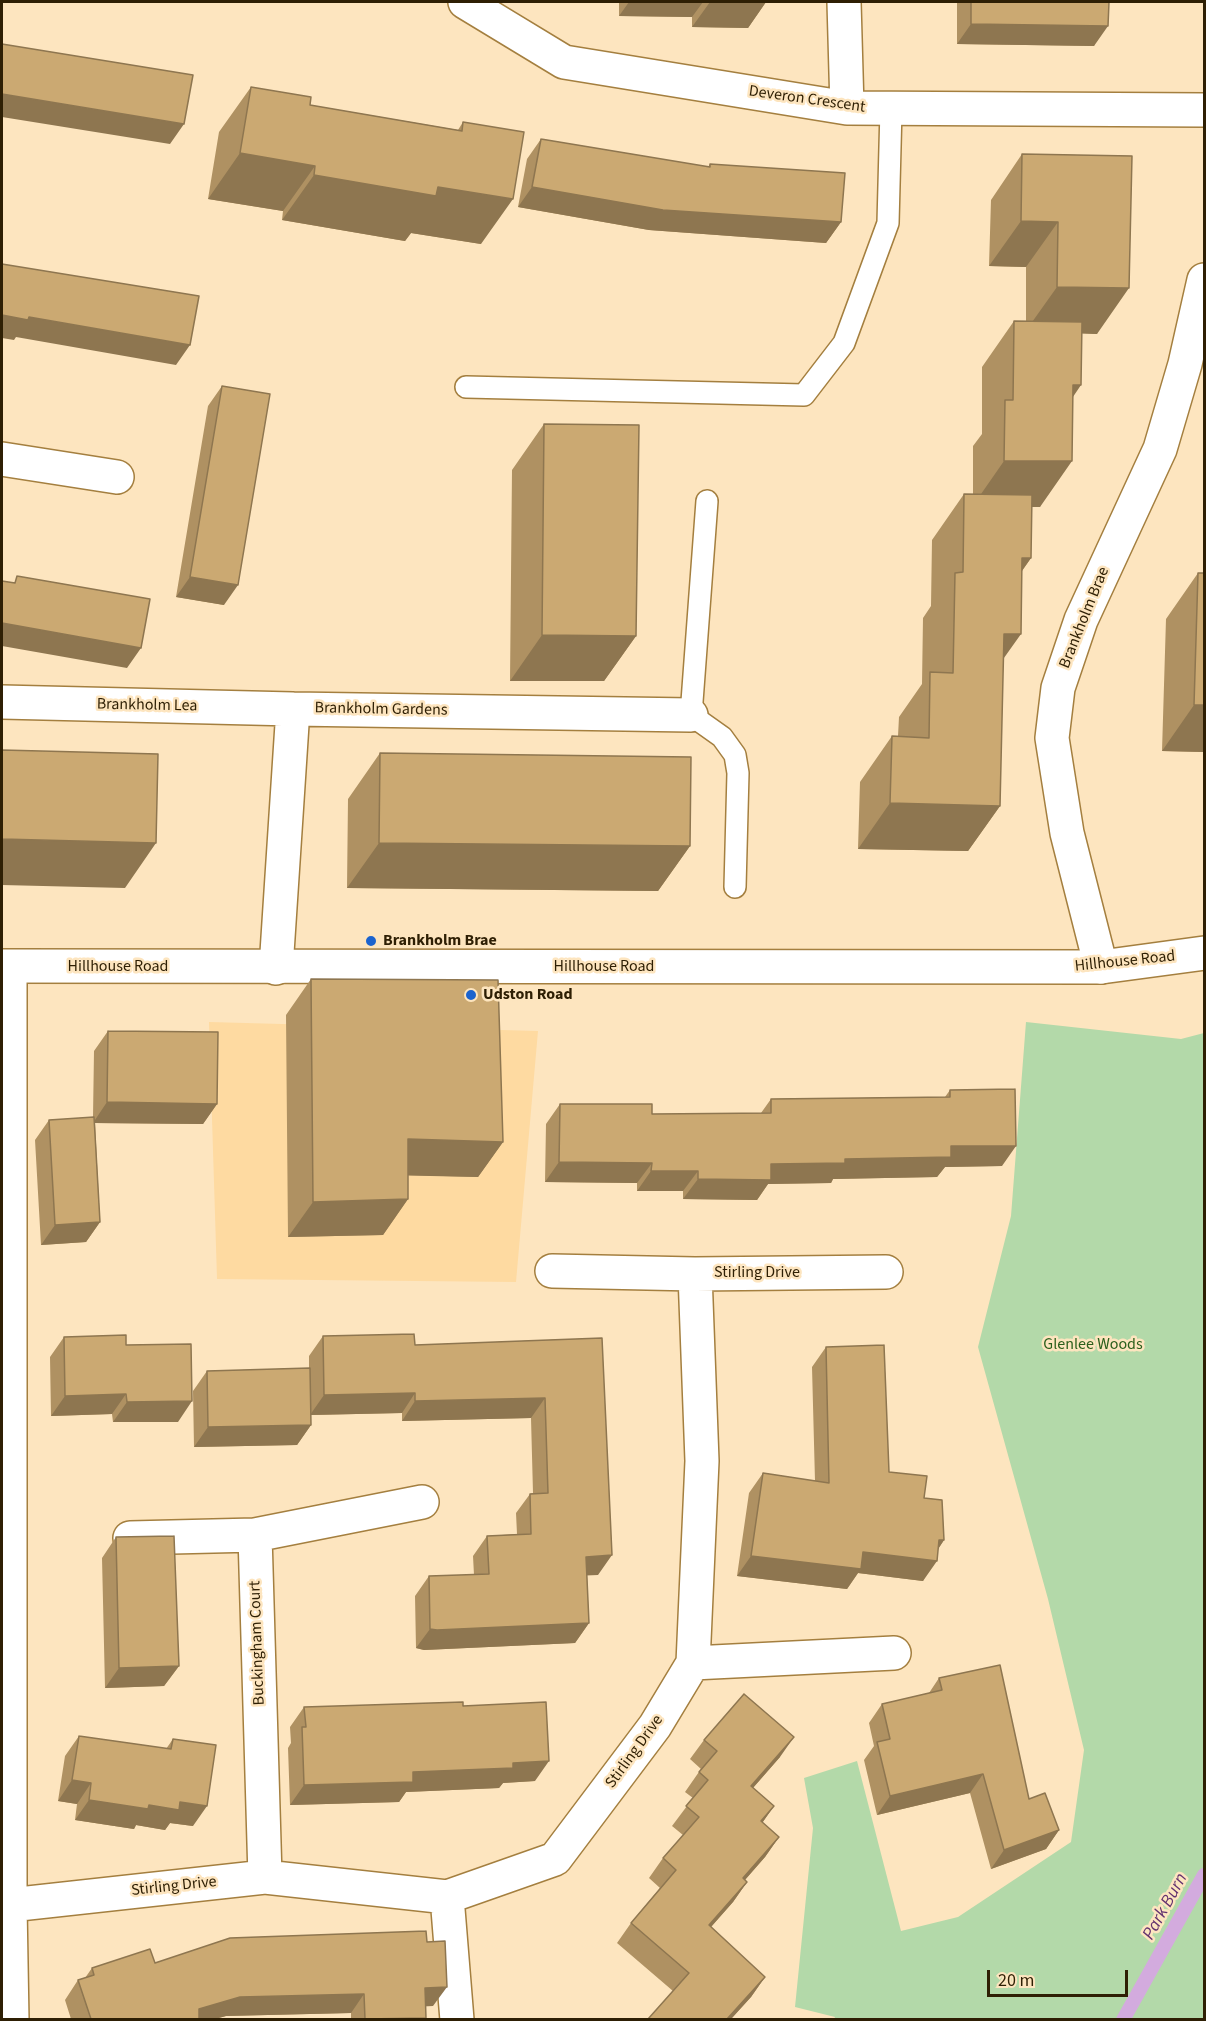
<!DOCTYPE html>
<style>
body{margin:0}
#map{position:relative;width:1206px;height:2021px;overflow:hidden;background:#fde5bf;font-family:"Source Sans 3",sans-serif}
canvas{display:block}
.frame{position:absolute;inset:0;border:3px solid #2e1f04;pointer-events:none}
.scale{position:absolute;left:987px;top:1970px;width:141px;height:27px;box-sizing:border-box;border:3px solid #2e1f04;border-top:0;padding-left:8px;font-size:18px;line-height:21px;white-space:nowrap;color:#2e1f04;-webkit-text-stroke:4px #fde5bf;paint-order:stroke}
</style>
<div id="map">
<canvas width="1206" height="2021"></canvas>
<div class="frame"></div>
<div class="scale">20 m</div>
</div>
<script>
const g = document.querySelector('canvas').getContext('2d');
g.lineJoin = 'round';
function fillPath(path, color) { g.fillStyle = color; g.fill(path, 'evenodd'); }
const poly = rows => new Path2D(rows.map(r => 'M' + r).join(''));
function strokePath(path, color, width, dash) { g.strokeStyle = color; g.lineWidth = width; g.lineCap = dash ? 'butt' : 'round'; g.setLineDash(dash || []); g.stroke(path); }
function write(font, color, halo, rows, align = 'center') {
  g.font = font + ' "Source Sans 3",sans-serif'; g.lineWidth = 5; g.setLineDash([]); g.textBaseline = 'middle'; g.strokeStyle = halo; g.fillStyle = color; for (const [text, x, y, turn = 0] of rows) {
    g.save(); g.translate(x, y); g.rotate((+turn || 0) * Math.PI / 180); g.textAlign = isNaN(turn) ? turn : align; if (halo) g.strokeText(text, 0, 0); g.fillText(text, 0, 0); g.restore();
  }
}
fillPath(poly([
 [209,1022,538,1031,516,1282,217,1279]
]), '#fedaa1');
fillPath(poly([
 [1026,1022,1181,1039,1204,1033,1204,2019,834,2019,835,2017,795,2007,813,1828,804,1778,857,1761,901,1931,958,1917,1071,1842,1084,1750,1048,1599,978,1347,1011,1216]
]), '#b3d9a9');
strokePath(poly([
 [1123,2020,1204,1875]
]), '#d3abde', 14);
const lane = poly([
 [466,387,804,395,844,343,888,223,891,109],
 [707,501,691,715,722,737,735,755,738,773,735,887]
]);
const street = poly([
 [465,2,564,62,847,108,1204,110],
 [844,2,847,108],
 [2,459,117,477],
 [2,702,293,709],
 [10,967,10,1905,12,2020],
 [1101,967,1067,833,1052,738,1058,688,1081,620,1160,449,1185,364,1204,280],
 [276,968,293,709,691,715],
 [552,1271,695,1274],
 [255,1535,422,1502],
 [130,1538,255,1535,265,1877],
 [693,1663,894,1653],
 [447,1897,457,2020],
 [10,1905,265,1877,447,1897,555,1859,655,1726,693,1663,702,1461,695,1274,886,1272]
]);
const secondary = poly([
 [2,966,1101,967,1204,953]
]);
strokePath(lane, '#a47f3f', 24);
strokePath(street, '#a47f3f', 36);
strokePath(secondary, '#a47f3f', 36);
strokePath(lane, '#fff', 21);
strokePath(street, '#fff', 33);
strokePath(secondary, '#fff', 33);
fillPath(poly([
 [619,2,766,2,748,28,692,27,692,17,619,16],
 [957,2,1109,2,1094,46,957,44],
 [251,87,310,105,458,130,463,122,481,244,411,233,405,241,282,220,283,211,208,199,219,132],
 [541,139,708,167,710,164,841,222,826,243,649,230,518,207,527,159],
 [1022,154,1132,156,1097,334,1082,333,1072,398,1040,507,1031,507,1031,558,1022,571,1003,659,1000,806,968,851,858,849,860,782,892,736,898,736,899,717,922,684,923,618,931,606,932,540,964,494,973,494,973,446,982,434,982,367,1014,321,1026,322,1026,267,989,266,991,200],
 [222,386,224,605,176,597,208,406],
 [544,424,636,636,604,681,510,681,512,470],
 [1198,573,1204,752,1162,751,1166,619],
 [380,753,690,846,658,891,347,888,348,799],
 [311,979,503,1142,478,1177,408,1175,408,1199,383,1235,288,1237,286,1015],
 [108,1031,217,1104,203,1124,95,1123,100,1222,86,1242,41,1245,35,1140,49,1120,93,1117,94,1051],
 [950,1090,1002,1166,945,1167,937,1177,833,1179,831,1183,768,1184,757,1200,683,1199,683,1191,637,1191,637,1183,545,1182,546,1124,560,1104,652,1114,761,1113,771,1099,945,1097],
 [323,1336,415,1345,602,1338,598,1575,587,1575,589,1623,575,1643,424,1650,416,1648,415,1596,429,1576,474,1575,473,1556,487,1536,517,1534,516,1513,530,1494,533,1493,531,1418,402,1421,402,1413,311,1415,311,1425,297,1445,194,1447,193,1391,207,1371,309,1368,309,1356],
 [64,1337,126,1345,178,1422,113,1422,112,1414,51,1416,50,1357],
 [826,1347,889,1472,924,1498,944,1540,938,1549,923,1581,858,1573,847,1589,737,1576,749,1493,763,1473,815,1481,812,1367],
 [116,1537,179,1666,164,1686,105,1688,102,1558],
 [939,1678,1029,1799,1059,1830,1046,1849,991,1869,970,1793,877,1815,864,1760,874,1746,869,1723,882,1704,929,1693],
 [463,1706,535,1781,503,1783,499,1788,406,1792,399,1802,290,1805,288,1748,291,1743,290,1727,304,1707],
 [79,1736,166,1749,173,1739,193,1826,170,1823,165,1830,136,1825,134,1829,75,1820,77,1804,58,1801,65,1756],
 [704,1740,780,1757,753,1788,774,1806,762,1823,779,1837,765,1857,745,1880,747,1882,733,1902,711,1927,765,1977,751,1997,731,2019,648,2019,673,1991,617,1943,631,1923,660,1888,649,1878,663,1858,683,1835,672,1826,693,1798,685,1792,701,1769,690,1759],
 [427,1942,433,2006,426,2006,426,2018,425,2019,351,2019,351,2013,226,2016,215,2019,71,2019,65,2000,78,1980,85,1978,92,1968]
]), '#af9162');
fillPath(poly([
 [629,2,703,2,692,17,619,16],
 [710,2,766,2,748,28,692,27],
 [971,24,1108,26,1094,46,957,44],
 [2,94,184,124,170,144,2,117],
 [240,153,315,166,283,211,208,199],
 [314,175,438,187,513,199,481,244,411,233,405,241,282,220],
 [532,187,841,222,826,243,649,230,518,207],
 [1021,221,1058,222,1026,267,989,266],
 [1057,287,1129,288,1097,334,1025,332],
 [2,315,29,317,190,345,176,365,16,337,14,340,2,338],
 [1073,385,1081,385,1050,431],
 [1004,461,1072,461,1040,507,972,507],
 [1022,558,1031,558,999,603],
 [190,577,238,585,224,605,176,597],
 [2,623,141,648,127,668,2,646],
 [1004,634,1021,634,989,679],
 [542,635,636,636,604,681,510,681],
 [1194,705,1204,705,1204,752,1162,751],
 [890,803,1000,806,968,851,858,849],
 [2,839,156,843,125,888,2,885],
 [379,843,690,846,658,891,347,888],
 [107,1102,217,1104,203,1124,93,1123],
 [408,1139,503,1142,478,1177,383,1175],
 [951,1146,1016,1146,1002,1166,945,1167,937,1177,833,1179,831,1183,768,1184,757,1200,683,1199,698,1179,771,1164,845,1159],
 [559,1162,652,1163,637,1183,545,1182],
 [651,1171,698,1171,683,1191,637,1191],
 [408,1199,383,1235,288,1237,313,1202],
 [100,1222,86,1242,41,1245,55,1225],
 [415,1393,402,1413,310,1415,324,1395],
 [126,1394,112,1414,51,1416,65,1396],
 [545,1398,531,1418,402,1421,415,1401],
 [192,1401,178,1422,113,1422,127,1402],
 [311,1425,297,1445,194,1447,208,1427],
 [939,1540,944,1540,931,1560,937,1561,923,1581,858,1573,847,1589,737,1576,751,1556,863,1552],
 [612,1555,598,1575,573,1576,586,1557],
 [589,1623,575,1643,424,1650,416,1648,430,1629],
 [179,1666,164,1686,105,1688,119,1668],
 [794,1737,780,1757,737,1806,751,1786],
 [549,1761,535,1781,503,1783,499,1788,406,1792,399,1802,290,1805,304,1785,413,1772,513,1763],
 [983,1774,970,1793,877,1815,890,1796],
 [72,1780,91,1783,77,1804,58,1801],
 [89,1800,149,1805,180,1802,207,1806,193,1826,170,1823,165,1830,136,1825,134,1829,75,1820],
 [774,1806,760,1826,761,1821],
 [1059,1830,1046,1849,991,1869,1004,1850],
 [779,1837,765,1857,729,1898,743,1878],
 [747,1882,733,1902,695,1945,709,1925],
 [765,1977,751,1997,731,2019,727,2019],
 [447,1987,433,2006,411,2007,425,1988],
 [364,1994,351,2013,226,2016,215,2019,192,2019,199,2009,240,1997],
 [426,2018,425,2019,371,2019]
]), '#8e7650');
const building = poly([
 [971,2,1109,2,1108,26,971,24,971,2],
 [2,44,193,75,184,124,2,94,2,44],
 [251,87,311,97,310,105,462,131,463,122,524,132,513,199,438,187,436,196,314,175,315,166,240,153,251,87],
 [541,139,710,167,710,164,845,173,841,222,663,210,532,187,541,139],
 [1022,154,1132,156,1129,288,1057,287,1058,222,1021,221,1022,154],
 [2,264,199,296,190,345,29,317,28,320,2,315,2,264],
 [1014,321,1082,322,1081,385,1073,385,1072,461,1004,461,1005,400,1013,400,1014,321],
 [222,386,270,394,238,585,190,577,222,386],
 [544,424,639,425,636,636,542,635,544,424],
 [964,494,1032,495,1031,558,1022,558,1021,634,1004,634,1000,806,890,803,892,736,929,738,930,672,953,673,955,573,963,572,964,494],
 [1198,573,1204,573,1204,705,1194,705,1198,573],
 [17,576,150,599,141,648,2,623,2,581,15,583,17,576],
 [2,750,158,754,156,843,2,839,2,750],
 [380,753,691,757,690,846,379,843,380,753],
 [311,979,498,980,503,1142,408,1139,408,1199,313,1202,311,979],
 [108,1031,218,1032,217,1104,107,1102,108,1031],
 [1015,1089,1016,1146,951,1146,951,1157,845,1159,845,1163,771,1164,771,1180,698,1179,698,1171,651,1171,652,1163,559,1162,560,1104,652,1104,652,1114,771,1113,771,1099,950,1097,950,1090,1015,1089],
 [94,1117,100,1222,55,1225,49,1120,94,1117],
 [414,1334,415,1345,602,1338,612,1555,586,1557,589,1623,437,1630,430,1629,429,1576,489,1574,487,1536,531,1534,530,1494,548,1493,545,1398,415,1401,415,1393,324,1395,323,1336,414,1334],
 [126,1335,126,1345,191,1344,192,1401,127,1402,126,1394,65,1396,64,1337,126,1335],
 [884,1345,889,1472,927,1476,924,1498,942,1500,944,1540,939,1540,937,1561,863,1552,861,1569,751,1556,763,1473,829,1483,826,1347,884,1345],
 [310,1368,311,1425,208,1427,207,1371,310,1368],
 [174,1536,179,1666,119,1668,116,1537,174,1536],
 [1000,1665,1029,1799,1045,1793,1059,1830,1004,1850,983,1774,890,1796,877,1742,890,1739,882,1704,942,1690,939,1678,1000,1665],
 [744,1694,794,1737,751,1786,774,1806,761,1821,779,1837,743,1878,747,1882,709,1925,765,1977,727,2019,648,2019,689,1973,631,1923,676,1870,663,1858,699,1817,686,1806,708,1780,699,1772,717,1751,704,1740,744,1694],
 [463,1702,463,1706,546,1702,549,1761,513,1763,513,1768,413,1772,413,1782,304,1785,302,1727,306,1727,304,1707,463,1702],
 [79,1736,171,1749,173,1739,216,1745,207,1806,180,1802,179,1810,149,1805,148,1809,89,1800,91,1783,72,1780,79,1736],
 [426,1931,427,1942,445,1941,447,1987,425,1988,426,2018,365,2019,364,1994,240,1997,199,2009,199,2019,91,2019,78,1980,94,1975,92,1968,150,1949,155,1963,230,1938,426,1931]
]);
fillPath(building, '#cba972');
strokePath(building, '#8e7650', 1.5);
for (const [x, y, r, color] of [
 [371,941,6,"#1b63ce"],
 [471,995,6,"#1b63ce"]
]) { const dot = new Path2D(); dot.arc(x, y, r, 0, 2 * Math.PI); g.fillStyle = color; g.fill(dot); strokePath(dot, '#fde5bf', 2); }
write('16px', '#2e1f04', '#fde5bf', [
 ["Deveron Crescent",807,100,8],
 ["Brankholm Brae",1085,618,-68],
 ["Brankholm Lea",147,706,1],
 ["Brankholm Gardens",381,710,1],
 ["Hillhouse Road",1125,962,-6],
 ["Hillhouse Road",118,967],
 ["Hillhouse Road",604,967],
 ["Stirling Drive",757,1273],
 ["Buckingham Court",258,1643,-92],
 ["Stirling Drive",635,1752,-54],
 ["Stirling Drive",174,1887,-6]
]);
write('bold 16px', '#2e1f04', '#fde5bf', [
 ["Brankholm Brae",383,941],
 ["Udston Road",483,995]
], 'left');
write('16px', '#2b5f1c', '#fde5bf', [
 ["Glenlee Woods",1093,1345]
]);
write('italic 18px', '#63326f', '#fde5bf', [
 ["Park Burn",1166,1907,-61]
]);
</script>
